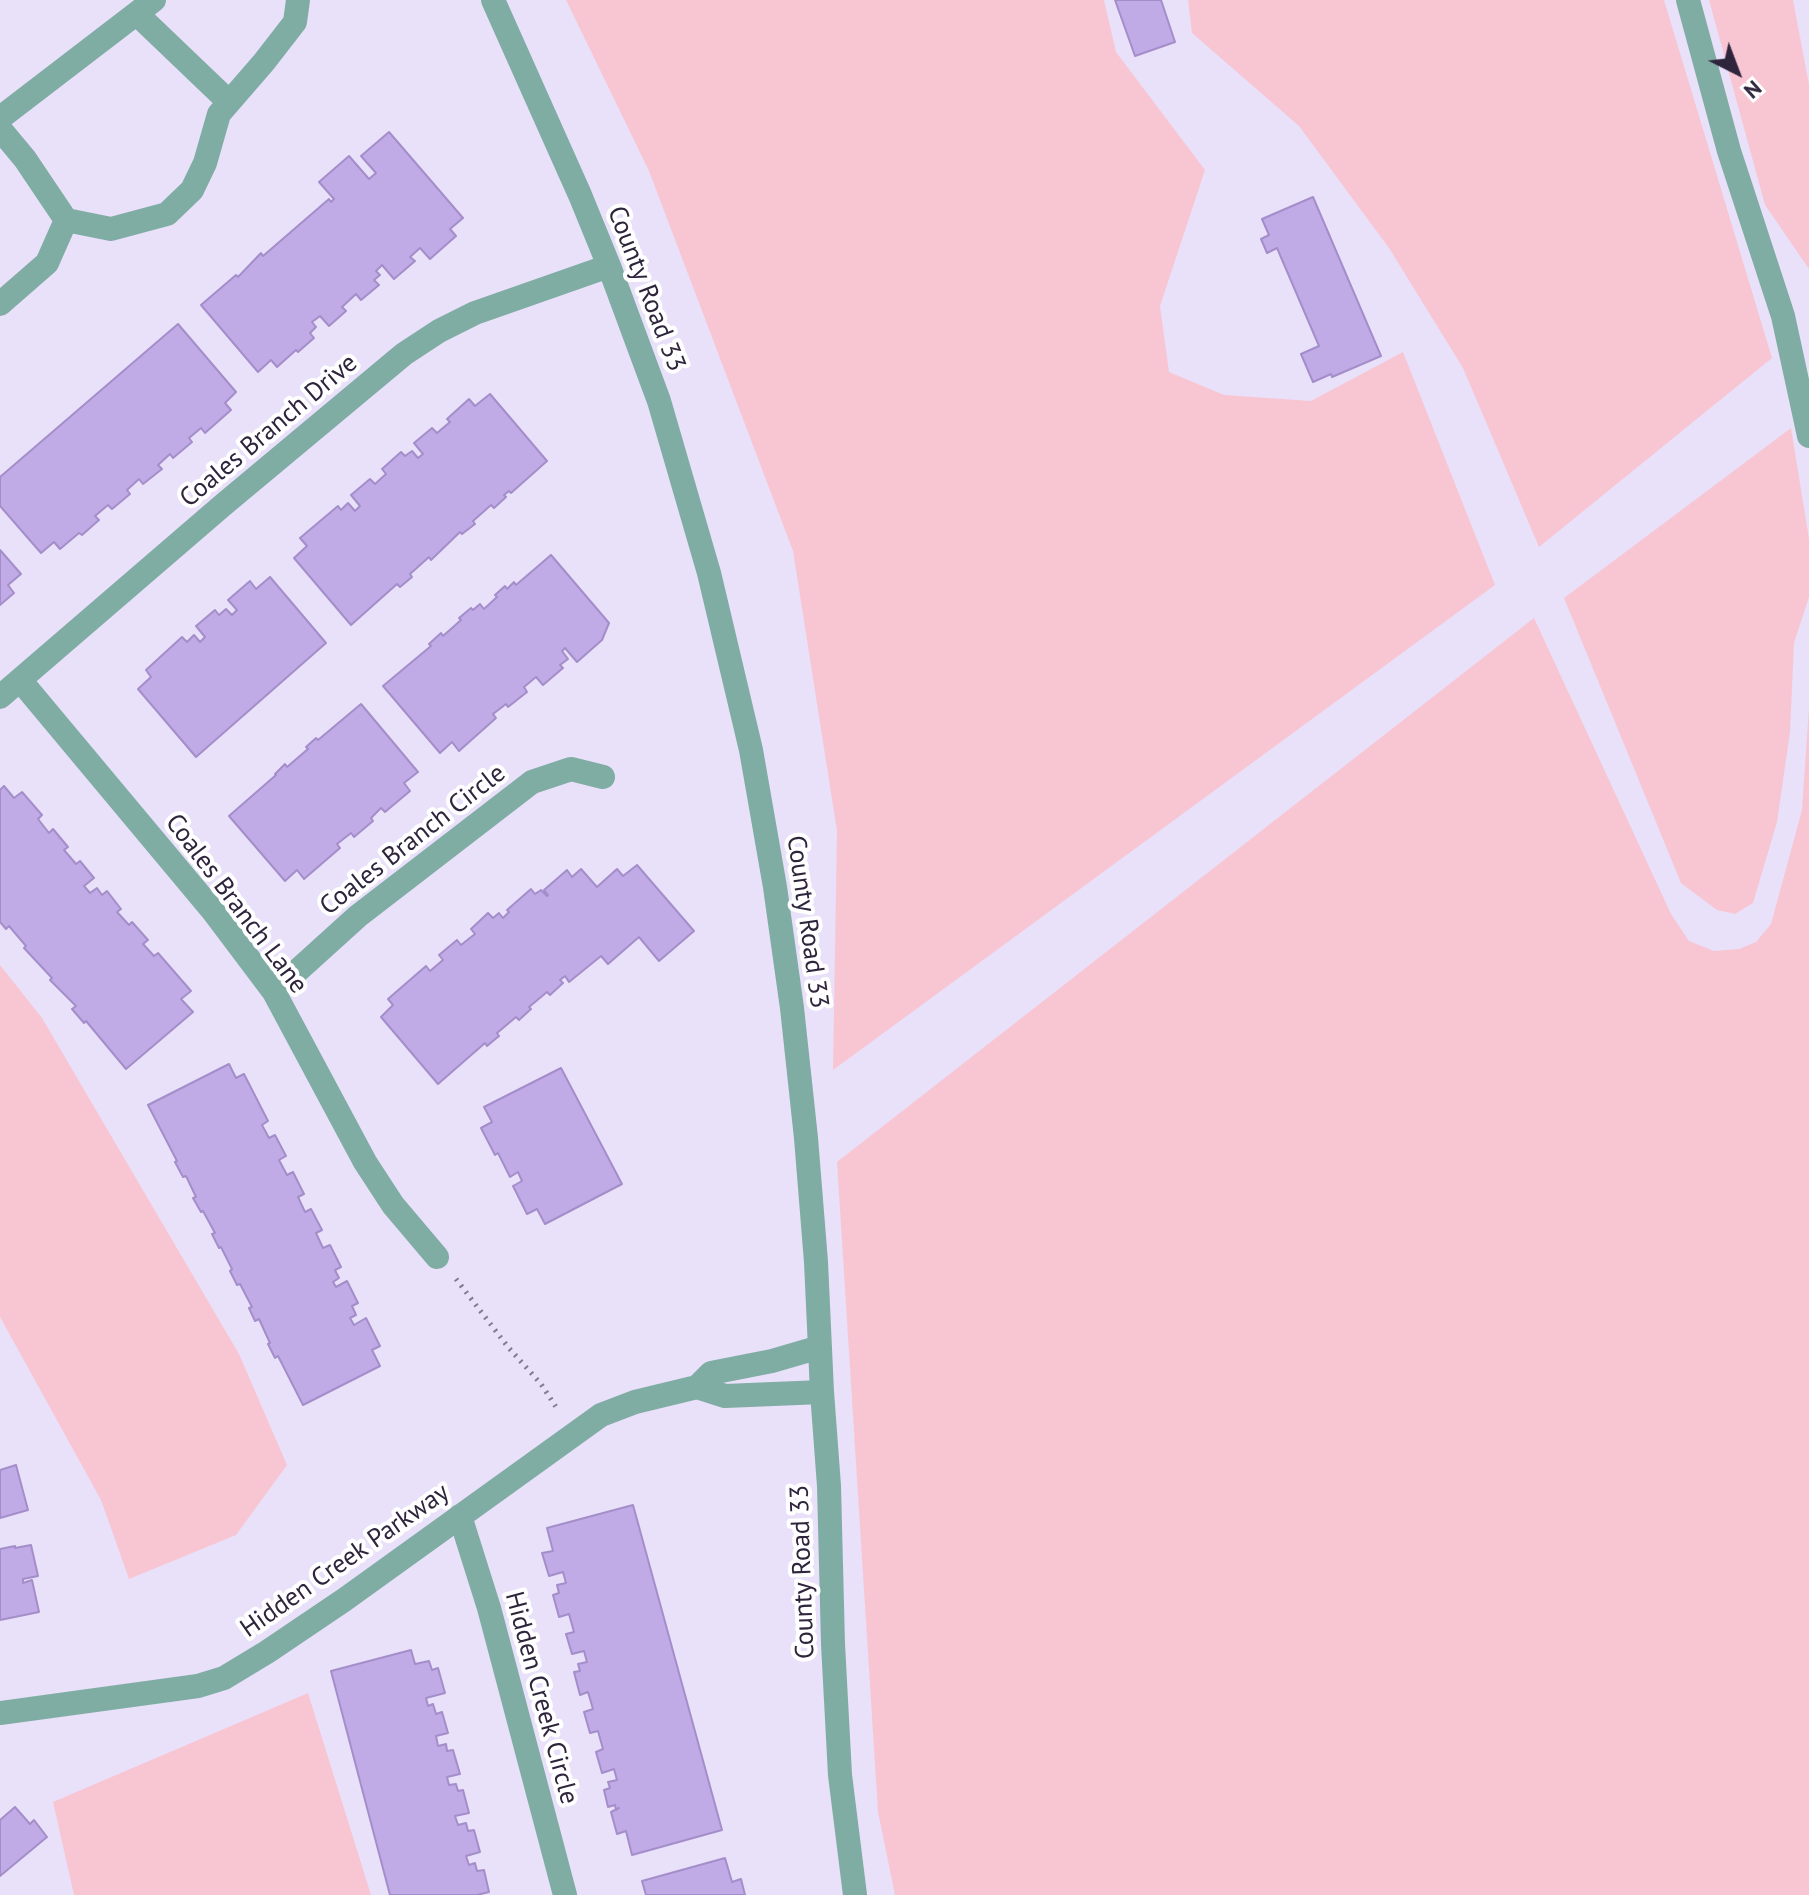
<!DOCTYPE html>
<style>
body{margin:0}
#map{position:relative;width:1809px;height:1895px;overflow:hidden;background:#e9e0fa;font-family:"PT Sans",sans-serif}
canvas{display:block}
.north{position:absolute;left:1697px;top:32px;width:80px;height:80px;-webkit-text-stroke:6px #fff;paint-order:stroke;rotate:138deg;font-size:22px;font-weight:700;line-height:32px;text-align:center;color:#2e243c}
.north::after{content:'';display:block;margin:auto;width:28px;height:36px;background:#2e243c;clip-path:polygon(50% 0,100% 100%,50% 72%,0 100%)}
</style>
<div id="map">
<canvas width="1809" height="1895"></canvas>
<div class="north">N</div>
</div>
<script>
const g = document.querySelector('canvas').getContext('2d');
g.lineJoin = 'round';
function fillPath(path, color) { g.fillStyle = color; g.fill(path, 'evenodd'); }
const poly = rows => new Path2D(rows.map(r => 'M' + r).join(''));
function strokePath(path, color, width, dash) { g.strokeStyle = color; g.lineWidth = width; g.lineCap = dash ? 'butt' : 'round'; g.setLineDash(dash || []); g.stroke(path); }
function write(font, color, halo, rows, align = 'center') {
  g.font = font + ' "PT Sans",sans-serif'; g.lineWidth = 8; g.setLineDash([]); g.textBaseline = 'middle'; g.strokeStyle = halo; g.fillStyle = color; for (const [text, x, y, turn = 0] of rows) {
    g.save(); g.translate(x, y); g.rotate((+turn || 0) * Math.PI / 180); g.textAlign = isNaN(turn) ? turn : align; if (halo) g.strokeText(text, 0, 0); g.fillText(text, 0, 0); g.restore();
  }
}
fillPath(poly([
 [566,0,1104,0,1116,52,1205,170,1160,306,1169,372,1224,395,1311,401,1403,352,1495,585,833,1070,837,831,793,551,649,171],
 [1188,0,1664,0,1772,358,1539,547,1463,368,1389,248,1299,126,1192,33],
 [1709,0,1793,0,1809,85,1809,269,1765,205],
 [1791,428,1809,539,1809,597,1794,643,1790,732,1777,822,1753,903,1735,914,1717,910,1681,883,1564,598],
 [1534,618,1671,914,1689,941,1714,951,1739,949,1756,942,1771,924,1802,810,1809,708,1809,1895,895,1895,878,1812,837,1162],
 [0,965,42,1018,239,1354,287,1465,236,1535,129,1579,101,1500,0,1317],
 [308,1693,371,1895,74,1895,53,1802]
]), '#f8c6d3');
const building = poly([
 [1115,0,1161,0,1175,42,1135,56,1115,0],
 [389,132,463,218,450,229,456,236,430,259,420,248,410,257,415,261,394,279,382,265,376,271,380,275,374,280,379,285,361,300,356,294,342,307,346,311,329,326,320,316,312,322,316,327,310,333,314,338,298,352,296,350,277,367,271,360,258,372,201,305,236,275,238,277,261,253,263,256,329,199,331,202,334,199,319,182,349,156,369,179,376,173,361,156,389,132],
 [1313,197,1381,356,1332,377,1331,374,1313,382,1301,354,1319,346,1277,248,1267,253,1261,239,1269,235,1262,219,1313,197],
 [178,324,236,392,225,403,231,410,205,433,201,428,189,438,192,442,173,458,170,454,158,465,162,469,143,484,139,479,127,490,130,494,112,509,108,505,95,516,99,520,82,535,79,533,60,549,54,542,41,553,0,506,0,477,178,324],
 [490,394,547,461,511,493,509,491,504,495,506,497,494,508,491,505,473,521,475,524,462,534,460,532,431,560,429,557,410,574,412,577,400,587,397,584,351,625,294,558,307,546,300,538,338,506,341,510,348,503,355,511,360,506,351,495,370,479,375,484,386,474,382,469,401,452,405,456,412,451,418,458,423,454,414,443,432,428,437,433,450,422,447,419,469,399,475,406,490,394],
 [0,550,21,574,8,585,14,593,0,605,0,550],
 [551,555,609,623,602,640,577,662,565,648,562,651,568,659,560,665,563,668,543,685,536,677,524,687,527,692,508,707,506,704,493,714,496,718,459,751,452,742,440,753,383,686,431,646,429,644,441,633,443,636,461,620,459,618,471,608,473,610,480,604,484,609,497,597,495,595,505,586,507,589,514,582,516,585,551,555],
 [270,577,326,643,196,757,138,689,151,677,146,670,182,637,187,642,194,635,200,642,205,637,196,626,215,610,219,615,226,609,232,615,237,610,228,600,250,581,256,589,270,577],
 [361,704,418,772,404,783,410,791,385,812,381,808,371,818,373,821,354,837,351,833,337,844,340,848,304,879,297,870,285,881,229,816,276,775,275,774,285,764,287,767,308,749,306,747,316,738,318,740,361,704],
 [4,786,14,798,22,792,42,815,38,819,49,833,53,829,68,847,64,850,76,864,80,861,94,878,84,886,90,893,97,888,102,895,107,891,121,909,117,912,129,925,132,922,148,940,143,944,154,956,158,953,191,991,181,999,193,1012,126,1069,86,1021,84,1023,72,1009,76,1006,50,980,52,978,24,948,26,946,9,926,6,929,0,922,0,790,4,786],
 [637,865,694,931,659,961,639,937,608,964,601,956,569,982,565,976,560,980,563,983,550,995,547,992,529,1007,531,1009,519,1020,516,1017,497,1033,499,1036,487,1046,485,1043,438,1084,381,1017,393,1005,388,999,426,966,430,971,443,960,439,955,457,940,461,945,475,934,471,929,488,913,493,918,499,913,503,918,509,912,507,910,531,889,535,894,541,890,547,896,548,895,544,890,567,870,572,877,581,869,597,887,617,869,623,876,637,865],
 [229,1064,236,1078,244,1074,268,1121,262,1125,269,1138,275,1135,286,1156,279,1160,287,1175,293,1172,304,1194,298,1197,305,1212,311,1209,322,1230,316,1233,323,1248,330,1245,341,1267,335,1270,339,1278,333,1282,336,1287,347,1281,358,1303,352,1306,356,1315,350,1318,354,1325,366,1318,380,1346,372,1350,380,1366,303,1405,278,1356,275,1358,268,1344,270,1343,259,1319,255,1321,249,1308,252,1307,240,1284,237,1285,230,1271,232,1269,221,1247,219,1248,212,1234,215,1233,203,1211,201,1212,193,1198,196,1197,186,1176,183,1177,175,1162,177,1161,148,1105,229,1064],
 [561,1068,622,1184,545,1224,537,1209,527,1214,513,1186,522,1181,518,1172,510,1177,498,1153,495,1155,481,1128,492,1122,484,1107,561,1068],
 [16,1465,28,1510,0,1518,0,1470,16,1465],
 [633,1505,722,1830,632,1855,626,1831,617,1834,611,1812,619,1808,616,1810,615,1805,608,1807,604,1790,610,1788,608,1782,617,1780,614,1769,602,1773,596,1752,603,1749,598,1731,590,1733,584,1712,593,1709,588,1692,580,1695,574,1672,580,1671,578,1664,587,1662,584,1651,572,1654,566,1634,574,1632,569,1614,559,1617,553,1595,559,1593,557,1585,566,1583,563,1572,549,1576,542,1553,553,1551,547,1528,633,1505],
 [31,1545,38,1576,23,1579,23,1583,32,1580,39,1612,0,1620,0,1549,15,1546,15,1548,31,1545],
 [411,1650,415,1664,429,1661,432,1670,438,1668,445,1693,426,1698,428,1706,433,1704,436,1714,442,1712,448,1733,436,1736,438,1746,446,1744,447,1751,453,1750,460,1774,447,1777,449,1785,456,1784,458,1791,463,1790,469,1813,455,1816,458,1825,466,1823,468,1831,474,1830,480,1852,466,1856,469,1865,475,1863,477,1871,484,1870,489,1892,477,1895,390,1895,331,1671,411,1650],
 [15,1807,30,1824,34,1820,47,1837,0,1876,0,1820,15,1807],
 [725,1858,732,1882,741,1879,745,1895,646,1895,642,1881,725,1858]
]);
fillPath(building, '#c1abe7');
strokePath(building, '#a48ec9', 2);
strokePath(poly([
 [456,1279,508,1347,541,1384,558,1410]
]), '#847a93', 5, [2, 6]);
strokePath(poly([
 [493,0,580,195,609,266,659,401,709,573,751,750,775,887,792,1008,806,1138,816,1262,822,1392,829,1486,833,1644,840,1775,855,1895],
 [1688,0,1729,151,1783,316,1809,436],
 [137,14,229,102],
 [0,118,154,0],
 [0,129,25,159,66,220,47,263,0,304],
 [66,220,111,229,167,214,192,190,205,163,219,114,264,62,295,22,298,0],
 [20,680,213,911,274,992,365,1162,393,1205,437,1257],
 [0,697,223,505,404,354,439,331,475,313,609,266],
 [274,992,358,916,532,782,571,769,603,777],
 [697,1387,725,1396,822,1392],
 [460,1516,489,1608,565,1895],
 [0,1713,198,1686,224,1678,267,1652,344,1600,601,1415,635,1402,697,1387,711,1373,772,1361,820,1347]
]), '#7faca3', 24);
write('26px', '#2e243c', '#fff', [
 ["County Road 33",646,289,69],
 ["Coales Branch Drive",269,431,-40],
 ["Coales Branch Circle",413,840,-38],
 ["Coales Branch Lane",236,904,53],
 ["County Road 33",807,922,82],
 ["Hidden Creek Parkway",345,1561,-35],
 ["County Road 33",803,1572,-92],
 ["Hidden Creek Circle",541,1698,75]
]);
</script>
